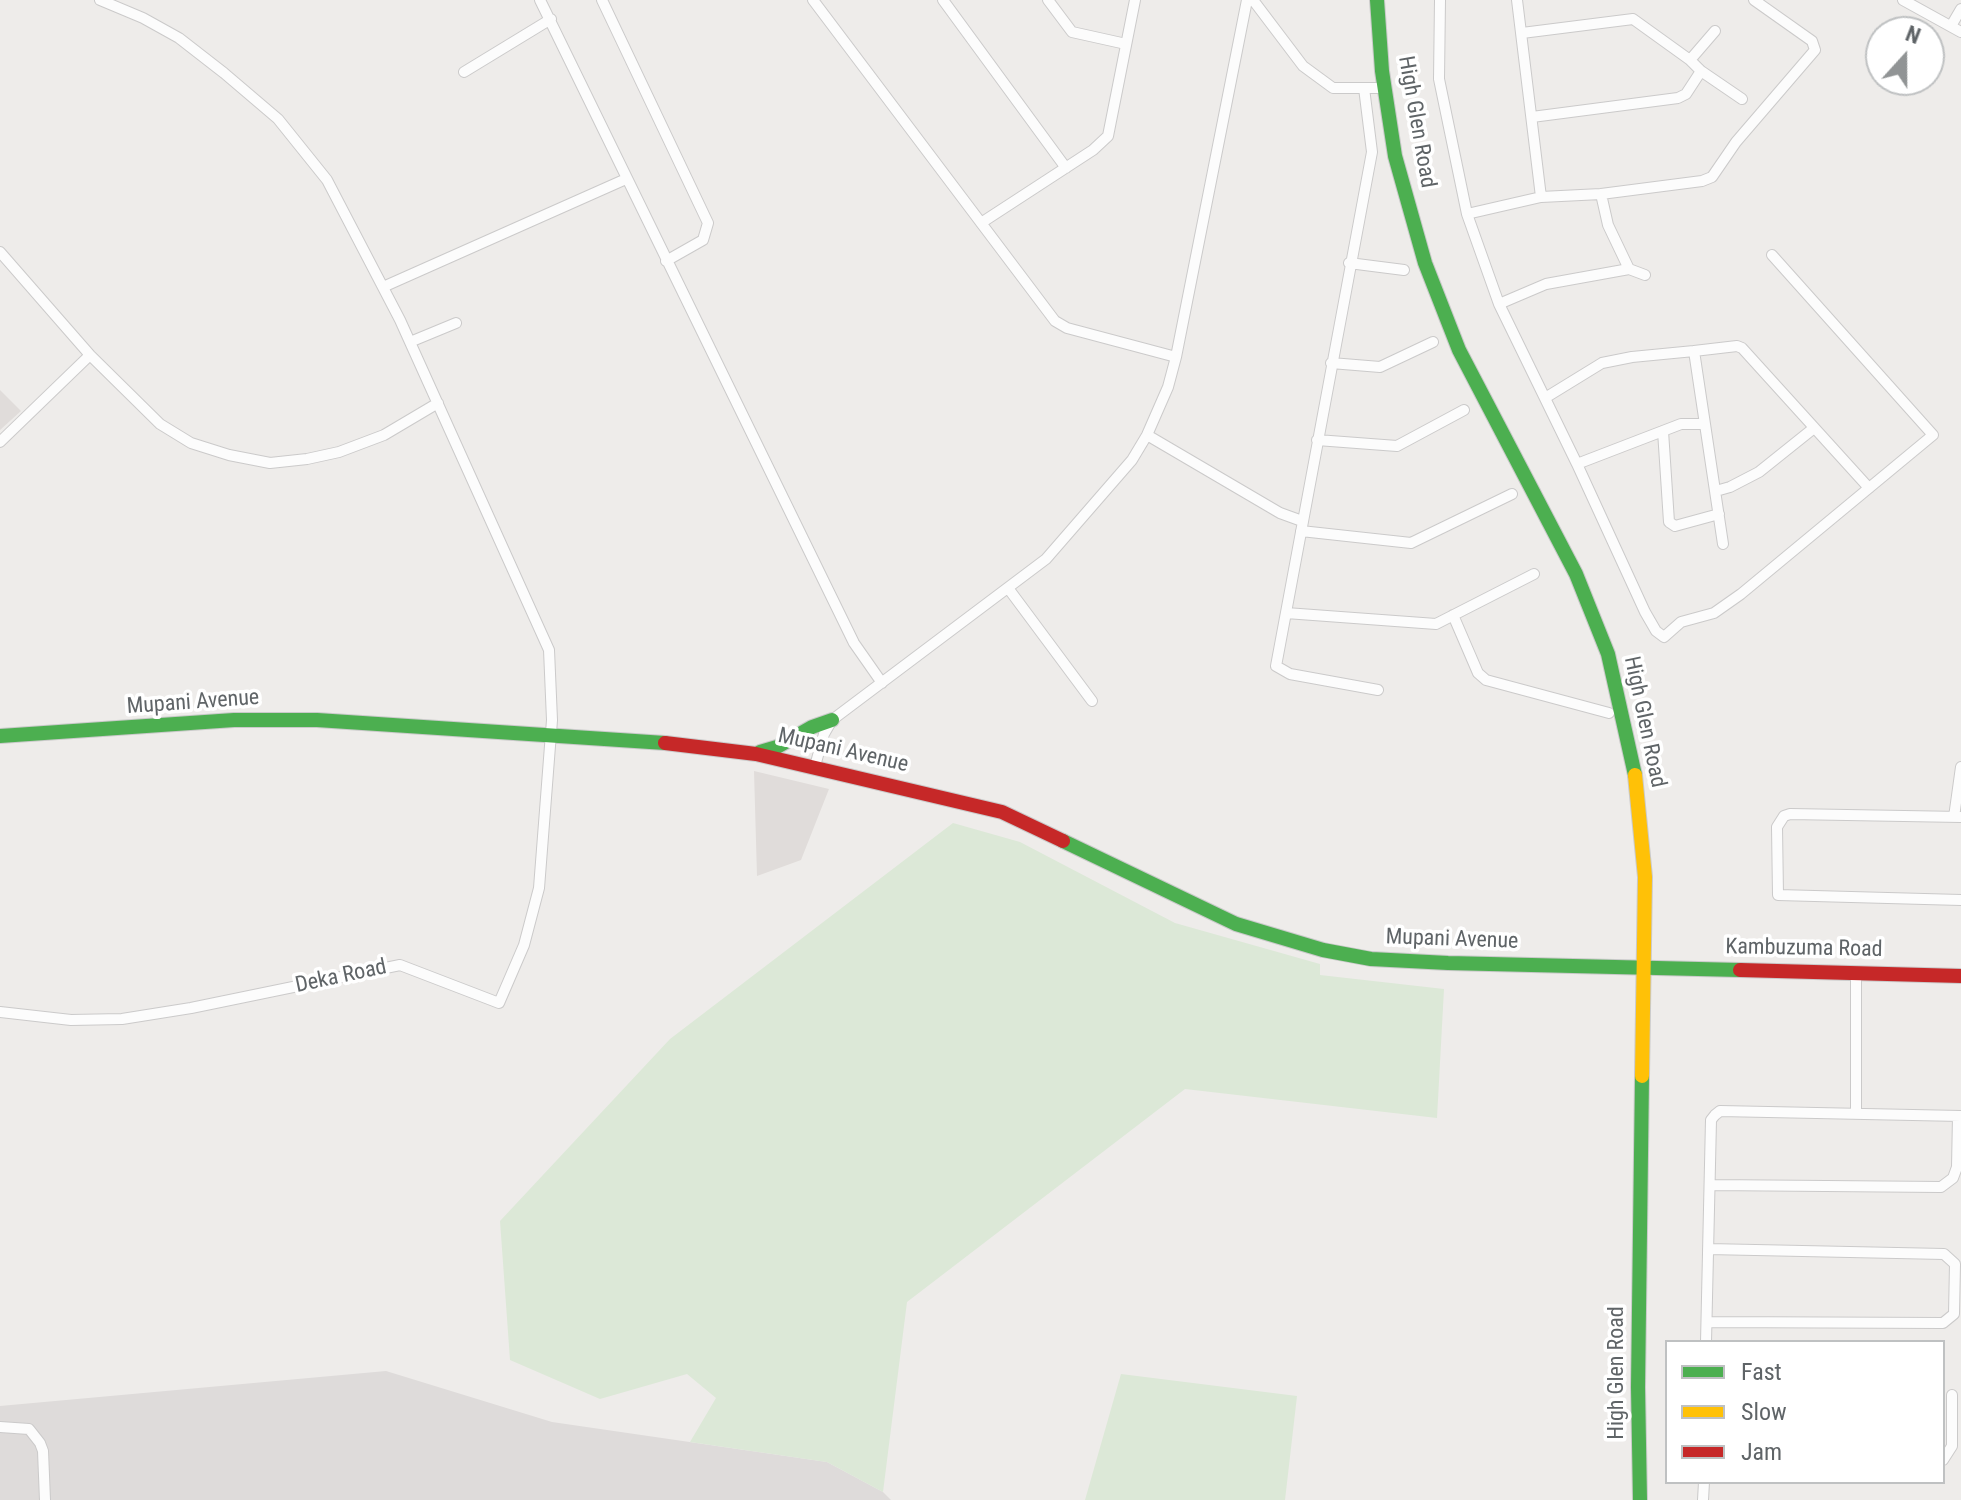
<!DOCTYPE html>
<style>
body{margin:0}
#map{position:relative;width:1961px;height:1500px;overflow:hidden;background:#eeecea;font-family:"Roboto Condensed",sans-serif}
canvas{display:block}
.legend{position:absolute;left:1665px;top:1340px;width:280px;height:144px;box-sizing:border-box;background:#fff;border:2px solid #bfc1c2;margin:0;padding:10px 14px;list-style:none;font-size:24px;color:#5f6467}
.legend li{display:flex;align-items:center;gap:16px;height:40px}
.legend b{width:40px;border:2px solid #bfc1c2}
.north{position:absolute;left:1865px;top:16px;width:80px;height:80px;box-sizing:border-box;background:#fff;border:2px solid #bfc1c2;border-radius:50%;rotate:21deg;font-size:22px;font-weight:700;line-height:32px;text-align:center;color:#5f6467}
.north::after{content:'';display:block;margin:auto;width:28px;height:36px;background:#919495;clip-path:polygon(50% 0,100% 100%,50% 72%,0 100%)}
</style>
<div id="map">
<canvas width="1961" height="1500"></canvas>
<ul class="legend">
<li><b style="height:10px;background:#4caf50"></b>Fast</li>
<li><b style="height:10px;background:#ffc107"></b>Slow</li>
<li><b style="height:10px;background:#c62828"></b>Jam</li>
</ul>
<div class="north">N</div>
</div>
<script>
const g = document.querySelector('canvas').getContext('2d');
g.lineJoin = 'round';
function fillPath(path, color) { g.fillStyle = color; g.fill(path, 'evenodd'); }
const poly = rows => new Path2D(rows.map(r => 'M' + r).join(''));
function strokePath(path, color, width, dash) { g.strokeStyle = color; g.lineWidth = width; g.lineCap = dash ? 'butt' : 'round'; g.setLineDash(dash || []); g.stroke(path); }
function write(font, color, halo, rows, align = 'center') {
  g.font = font + ' "Roboto Condensed",sans-serif'; g.lineWidth = 7; g.setLineDash([]); g.textBaseline = 'middle'; g.strokeStyle = halo; g.fillStyle = color; for (const [text, x, y, turn = 0] of rows) {
    g.save(); g.translate(x, y); g.rotate((+turn || 0) * Math.PI / 180); g.textAlign = isNaN(turn) ? turn : align; if (halo) g.strokeText(text, 0, 0); g.fillText(text, 0, 0); g.restore();
  }
}
fillPath(poly([
 [386,1371,552,1422,827,1462,883,1492,891,1500,0,1500,0,1406]
]), '#dedbda');
fillPath(poly([
 [0,390,21,411,0,430],
 [754,771,829,789,801,860,757,876]
]), '#e0dcda');
fillPath(poly([
 [953,823,1020,842,1175,923,1320,964,1320,975,1444,989,1437,1118,1185,1089,907,1302,883,1492,827,1462,690,1442,716,1398,687,1374,600,1399,510,1360,500,1221,670,1039],
 [1121,1374,1297,1396,1285,1500,1085,1500]
]), '#dce8d7');
const street = poly([
 [540,0,854,643,882,683],
 [602,0,708,223,703,240,666,261],
 [813,0,1055,321,1067,328,1176,357],
 [943,0,1066,168],
 [1048,0,1072,32,1126,44],
 [1253,0,1303,66,1333,88,1384,88],
 [1440,0,1439,79,1467,214,1499,304,1577,464,1645,612,1656,631,1664,637,1681,622,1714,613,1741,594,1933,435,1772,255],
 [1517,0,1541,197],
 [1903,0,1961,32],
 [1951,26,1961,9],
 [1522,33,1633,19,1690,60,1701,71,1686,94,1678,98,1532,117],
 [1690,60,1715,31],
 [1701,71,1742,99],
 [464,72,551,19],
 [1364,88,1372,152,1276,666,1290,674,1378,690],
 [1601,194,1608,225,1629,269],
 [1467,214,1541,197,1601,194,1702,181,1712,177,1736,142,1815,50,1812,41,1754,0],
 [981,223,1093,150,1108,136,1135,0],
 [0,252,90,355,160,424,191,443,229,455,270,463,307,459,339,452,384,435,438,403],
 [1349,263,1404,270],
 [383,287,626,179],
 [1499,304,1546,284,1629,269,1645,275],
 [410,342,456,323],
 [1331,363,1380,367,1433,342],
 [1545,398,1602,363,1632,357,1694,351],
 [1663,431,1669,522,1675,526,1719,514],
 [1147,435,1280,513,1302,521],
 [1317,440,1397,446,1464,410],
 [0,442,90,355],
 [1577,464,1681,424,1703,424],
 [1716,491,1730,487,1759,472,1814,428],
 [1301,531,1411,543,1512,494],
 [1723,544,1694,351,1737,346,1742,348,1869,488],
 [1008,588,1092,701],
 [1286,613,1436,624,1534,574],
 [1453,615,1478,673,1486,680,1609,713],
 [815,766,824,734,832,720,1046,559,1132,460,1147,435,1168,387,1176,357,1247,0],
 [1954,817,1961,767],
 [1961,817,1790,814,1784,816,1777,827,1778,895,1961,900],
 [0,1012,71,1020,122,1019,191,1008,400,965,499,1003,524,945,539,888,552,720,549,650,400,320,327,180,278,119,224,73,179,38,143,18,100,0],
 [1856,1114,1856,973],
 [1710,1185,1941,1187,1953,1178,1957,1167,1958,1116],
 [1707,1322,1943,1323,1954,1314,1955,1264,1944,1254,1708,1249],
 [1706,1342,1711,1120,1715,1115,1720,1111,1961,1116],
 [0,1427,29,1429,40,1443,43,1451,45,1500],
 [1943,1460,1952,1446,1952,1395],
 [1703,1500,1704,1482]
]);
const fast = poly([
 [1377,0,1382,71,1395,156,1425,263,1459,350,1576,574,1608,654,1635,775],
 [0,736,234,720,317,720,665,743],
 [760,752,777,747,812,727,832,720],
 [1063,841,1236,924,1323,950,1371,959,1448,963,1740,970],
 [1640,1500,1638,1387,1642,1076]
]);
const slow = poly([
 [1635,775,1645,877,1642,1076]
]);
const jam = poly([
 [665,743,756,754,1002,812,1063,841],
 [1740,970,1961,976]
]);
strokePath(street, '#cbcaca', 12);
strokePath(fast, '#cacaca', 16);
strokePath(slow, '#cacaca', 16);
strokePath(jam, '#cacaca', 16);
strokePath(street, '#fcfcfc', 10);
strokePath(fast, '#4caf50', 14);
strokePath(slow, '#ffc107', 14);
strokePath(jam, '#c62828', 14);
write('22px', '#5f6467', '#fff', [
 ["High Glen Road",1416,122,80],
 ["Mupani Avenue",193,703,-4],
 ["High Glen Road",1644,722,78],
 ["Mupani Avenue",843,751,13],
 ["Mupani Avenue",1452,940,2],
 ["Kambuzuma Road",1804,949,1],
 ["Deka Road",341,977,-12],
 ["High Glen Road",1617,1373,-90]
]);
</script>
